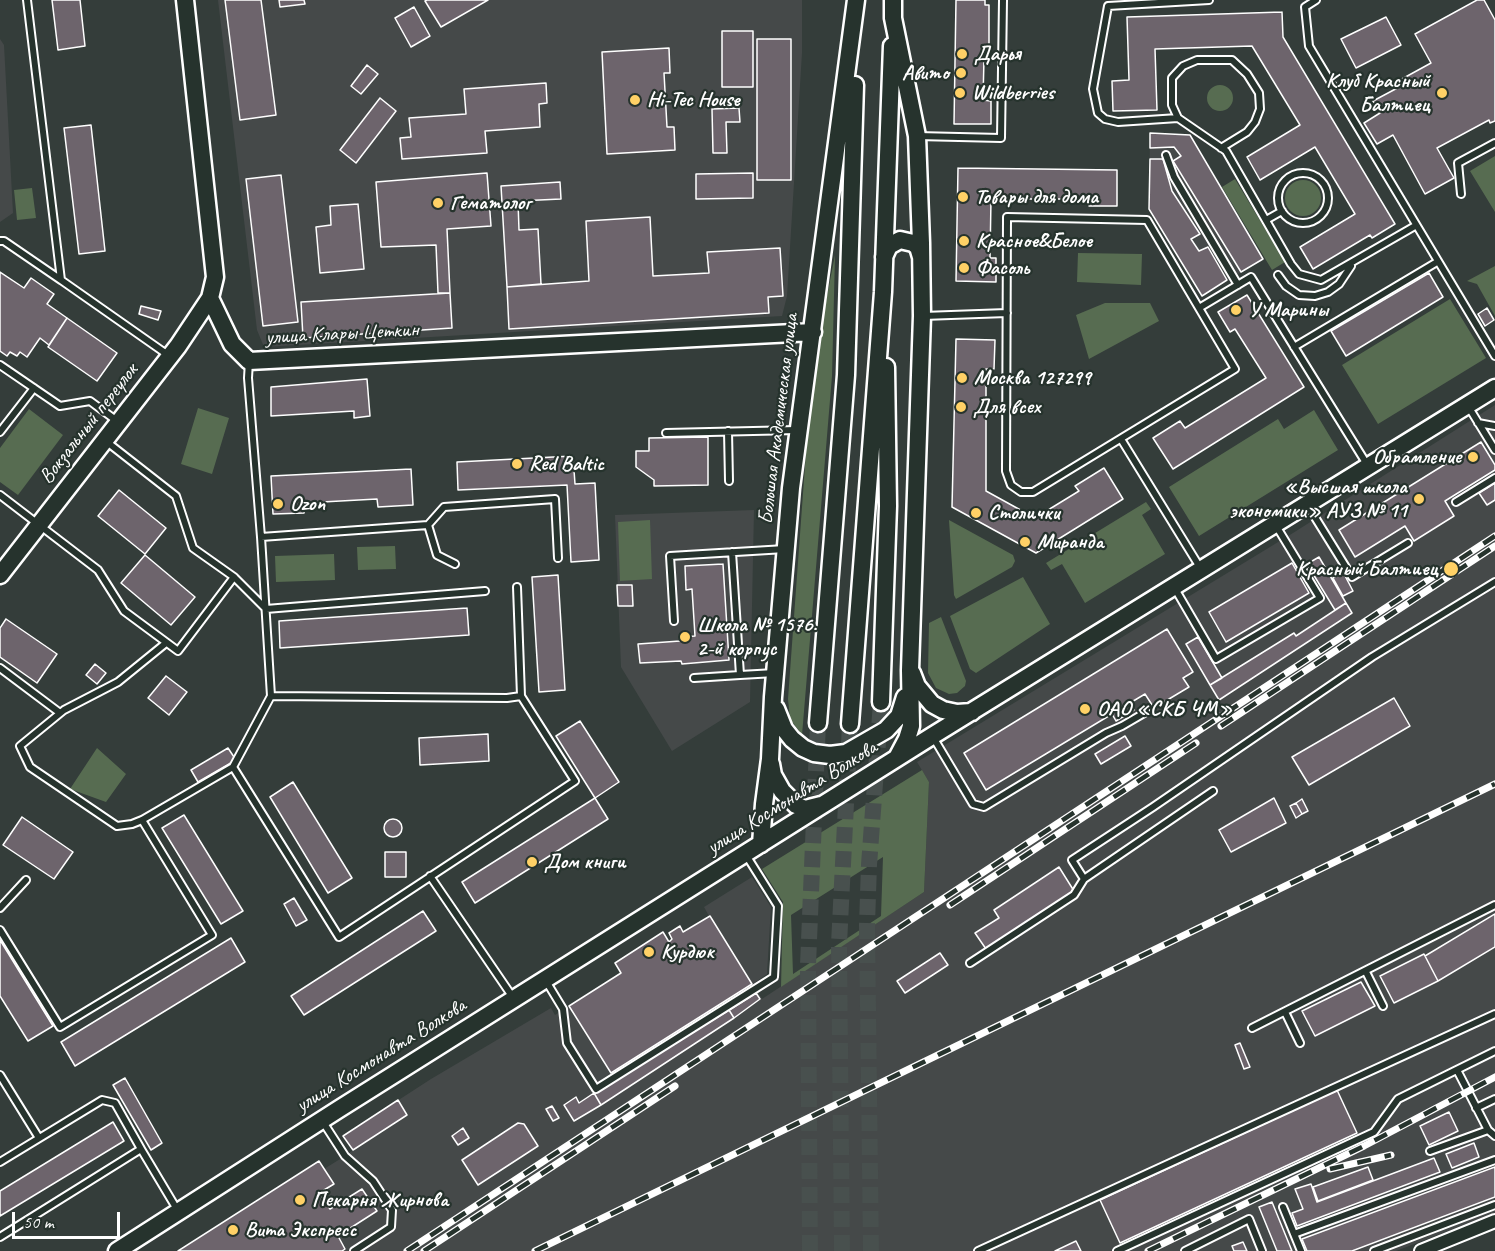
<!DOCTYPE html>
<meta charset="utf-8">
<style>
body{margin:0}
#map{position:relative;width:1495px;height:1251px;overflow:hidden;background:#343d3a;font-family:Caveat,sans-serif}
canvas{display:block}
.scale{position:absolute;left:12px;top:1212px;width:108px;height:27px;box-sizing:border-box;border:3px solid #fff;border-top:0;padding-left:8px;font-size:18px;line-height:21px;white-space:nowrap;color:#fff;-webkit-text-stroke:4px #26332d;paint-order:stroke}
</style>
<div id="map">
<canvas width="1495" height="1251"></canvas>
<div class="scale">50 m</div>
</div>
<script>
const g = document.querySelector('canvas').getContext('2d');
g.lineJoin = 'round';
function fillPath(path, color) { g.fillStyle = color; g.fill(path, 'evenodd'); }
const poly = rows => new Path2D(rows.map(r => 'M' + r).join(''));
function strokePath(path, color, width, dash) { g.strokeStyle = color; g.lineWidth = width; g.lineCap = dash ? 'butt' : 'round'; g.setLineDash(dash || []); g.stroke(path); }
function write(font, color, halo, rows, align = 'center') {
  g.font = font + ' Caveat,sans-serif'; g.lineWidth = 4.5; g.setLineDash([]); g.textBaseline = 'middle'; g.strokeStyle = halo; g.fillStyle = color; for (const [text, x, y, turn = 0] of rows) {
    g.save(); g.translate(x, y); g.rotate((+turn || 0) * Math.PI / 180); g.textAlign = isNaN(turn) ? turn : align; if (halo) g.strokeText(text, 0, 0); g.fillText(text, 0, 0); g.restore();
  }
}
fillPath(poly([
 [218,0,802,0,802,53,787,296,782,316,264,347,257,330],
 [0,39,4,45,13,213,0,222],
 [1150,133,1190,135,1263,259,1202,296,1149,209],
 [1495,405,1495,1213,1396,1251,178,1251,319,1161,324,1169,345,1156,353,1150,343,1136,431,1079,551,1008,555,1015,621,973,615,963,663,932,669,941,672,939,669,933,680,926,684,932,709,916,704,907,752,877,771,907,767,974,753,984,762,999,924,892,929,782,917,762,1293,533],
 [754,510,750,702,672,751,621,667,615,515]
]), '#454949');
fillPath(poly([
 '1207 98a13 13 0 1 1 26 0a13 13 0 1 1-26 0Z',
 [1495,156,1495,212,1470,171],
 [1235,179,1285,262,1272,270,1222,187],
 '1285 198a18 18 0 1 1 36 0a18 18 0 1 1-36 0Z',
 [32,188,36,218,17,220,14,190],
 [1078,253,1142,254,1141,285,1077,282],
 [835,255,832,376,802,735,790,719,788,699,809,411,820,332],
 [1495,266,1495,316,1477,284,1467,281],
 [1450,299,1486,358,1378,424,1342,365],
 [1105,303,1150,303,1159,321,1089,359,1076,315],
 [198,408,229,418,212,474,181,464],
 [29,409,63,435,18,495,0,482,0,448],
 [1314,410,1338,450,1199,536,1169,487,1278,419,1284,429],
 [1146,502,1151,509,1142,515,1165,554,1085,603,1062,564,1051,570,1046,563],
 [650,520,652,579,620,581,618,522],
 [949,520,1013,555,1015,561,1012,567,956,599,954,595],
 [395,546,396,569,358,570,357,547],
 [334,554,335,580,276,582,275,556],
 [1023,577,1050,624,976,673,970,669,950,616],
 [941,617,966,681,965,686,957,693,949,694,936,688,928,673,929,623],
 [97,748,126,774,106,802,70,789],
 [922,770,929,782,924,892,781,987,783,902,762,869],
 [883,857,881,916,793,974,791,915]
]), '#576c51');
const building = poly([
 [52,0,80,0,85,46,58,50,52,0],
 [225,0,261,0,276,115,240,120,225,0],
 [279,0,304,0,305,4,280,7,279,0],
 [427,0,488,0,441,27,425,1,427,0],
 [956,0,985,0,985,5,989,5,989,58,984,58,983,100,991,101,991,124,954,124,956,0],
 [1477,0,1484,0,1495,20,1495,121,1490,123,1489,120,1437,148,1454,178,1425,194,1393,135,1377,144,1364,123,1380,113,1373,101,1403,85,1400,80,1431,63,1415,34,1477,0],
 [414,7,430,36,411,47,395,18,414,7],
 [1282,12,1283,37,1395,224,1372,238,1370,235,1313,269,1300,247,1355,214,1315,147,1260,180,1247,157,1300,125,1252,46,1155,49,1157,110,1113,111,1112,81,1129,80,1127,17,1282,12],
 [1386,17,1401,45,1356,68,1341,39,1386,17],
 [722,31,753,31,753,87,722,87,722,31],
 [757,39,791,39,791,180,757,180,757,39],
 [669,48,670,73,664,73,667,127,674,127,675,150,607,154,602,52,669,48],
 [367,65,378,74,361,94,351,86,367,65],
 [546,83,547,103,539,104,540,127,485,131,487,153,402,159,400,138,411,137,409,118,466,114,464,89,546,83],
 [380,98,396,111,356,163,340,150,380,98],
 [739,108,740,122,726,122,727,153,713,153,712,109,739,108],
 [91,125,105,251,79,254,64,128,91,125],
 [1150,133,1190,135,1263,259,1241,272,1173,161,1181,156,1174,147,1150,148,1150,133],
 [1150,159,1163,159,1172,191,1200,234,1191,239,1199,251,1208,247,1227,280,1202,296,1149,209,1150,159],
 [958,168,1117,170,1117,206,1089,206,1089,199,991,199,990,258,996,258,996,282,956,281,958,168],
 [487,173,491,226,447,229,450,293,438,293,436,245,381,247,376,182,487,173],
 [753,173,753,198,696,199,696,174,753,173],
 [281,175,298,322,263,326,246,179,281,175],
 [560,182,561,199,518,201,519,230,538,229,541,284,507,287,501,186,560,182],
 [358,204,364,269,320,273,316,227,331,225,330,206,358,204],
 [650,217,653,276,709,273,707,252,780,248,783,296,768,297,769,313,509,329,507,287,589,281,586,221,650,217],
 [0,272,24,288,31,278,54,294,47,304,67,318,49,345,40,338,27,357,20,352,17,356,10,352,7,356,0,351,0,272],
 [1429,273,1443,297,1346,356,1331,331,1429,273],
 [450,293,452,328,303,338,301,302,450,293],
 [1247,295,1304,387,1173,469,1153,438,1180,421,1185,428,1266,378,1235,329,1230,332,1218,312,1247,295],
 [141,306,161,311,158,320,139,314,141,306],
 [1487,308,1494,320,1485,326,1478,314,1487,308],
 [67,318,117,353,97,381,48,347,67,318],
 [956,339,995,340,994,369,986,369,986,491,1035,518,1079,491,1075,486,1104,468,1123,499,1036,553,952,507,956,339],
 [367,379,370,416,354,418,354,411,271,416,271,387,367,379],
 [708,437,708,485,654,486,654,480,636,467,636,451,649,451,649,438,708,437],
 [1481,442,1495,465,1495,470,1445,501,1454,516,1414,541,1405,526,1355,557,1339,530,1481,442],
 [573,456,575,484,595,483,599,560,571,562,567,485,458,490,457,462,573,456],
 [411,469,413,505,378,507,377,499,304,503,304,513,273,514,271,476,411,469],
 [1495,483,1495,500,1487,505,1479,493,1495,483],
 [119,490,166,528,145,554,98,516,119,490],
 [145,555,195,597,171,625,121,583,145,555],
 [1319,557,1346,603,1335,610,1307,564,1319,557],
 [1292,563,1309,593,1226,642,1209,612,1292,563],
 [723,564,729,660,682,664,681,661,640,663,638,644,680,641,680,637,695,636,692,589,686,590,685,566,723,564],
 [1343,572,1353,591,1343,596,1333,578,1343,572],
 [558,575,565,690,539,692,532,577,558,575],
 [617,585,632,585,633,606,618,606,617,585],
 [1346,603,1352,613,1219,700,1210,685,1294,633,1296,636,1346,603],
 [467,608,469,635,280,648,279,621,467,608],
 [6,619,57,654,37,683,0,657,0,628,6,619],
 [1167,629,1193,672,1183,678,1189,687,1154,708,1145,694,1130,703,1134,710,1116,721,1112,714,986,790,964,753,1167,629],
 [1198,637,1222,678,1210,685,1186,644,1198,637],
 [95,664,106,673,97,684,86,675,95,664],
 [166,676,187,692,169,715,148,698,166,676],
 [1394,698,1410,726,1309,785,1292,757,1394,698],
 [580,721,619,782,595,798,556,736,580,721],
 [488,734,489,761,420,765,419,738,488,734],
 [1125,736,1131,746,1101,764,1095,754,1125,736],
 [228,748,236,760,198,782,191,770,228,748],
 [293,782,352,878,328,893,270,797,293,782],
 [595,798,608,819,475,903,462,882,595,798],
 [1274,798,1286,823,1231,852,1219,830,1274,798],
 [1302,799,1308,811,1302,814,1296,803,1302,799],
 [1296,803,1302,814,1296,818,1290,806,1296,803],
 [184,815,243,911,221,924,162,828,184,815],
 [22,817,73,852,54,879,3,845,22,817],
 '384 828a9 9 0 1 1 18 0a9 9 0 1 1-18 0Z',
 [385,852,406,852,406,877,385,877,385,852],
 [1059,867,1074,891,986,949,975,933,999,918,994,910,1059,867],
 [294,898,307,920,296,926,284,904,294,898],
 [423,911,436,931,304,1015,291,996,423,911],
 [1495,914,1495,947,1438,981,1425,956,1495,914],
 [710,916,752,984,611,1073,569,1006,621,973,615,963,663,932,669,942,672,939,669,933,680,926,683,932,710,916],
 [231,938,245,962,75,1066,61,1042,231,938],
 [0,940,53,1026,28,1041,0,996,0,940],
 [940,953,948,965,905,993,897,981,940,953],
 [1424,954,1438,981,1394,1003,1380,976,1424,954],
 [1361,982,1375,1006,1315,1036,1302,1011,1361,982],
 [756,993,760,999,734,1018,729,1010,756,993],
 [729,1010,734,1018,601,1105,594,1093,729,1010],
 [1240,1043,1250,1067,1244,1069,1235,1045,1240,1043],
 [125,1078,162,1143,151,1150,113,1085,125,1078],
 [1337,1090,1357,1133,1120,1243,1100,1200,1337,1090],
 [594,1093,601,1105,574,1121,564,1105,576,1097,579,1103,594,1093],
 [398,1100,407,1115,353,1150,343,1136,398,1100],
 [552,1106,559,1118,553,1121,546,1109,552,1106],
 [1449,1112,1458,1131,1429,1145,1420,1126,1449,1112],
 [113,1122,124,1141,0,1216,0,1191,113,1122],
 [518,1123,524,1124,538,1146,478,1185,462,1160,518,1123],
 [463,1128,469,1138,458,1145,452,1136,463,1128],
 [1474,1143,1479,1157,1452,1168,1446,1154,1474,1143],
 [1434,1158,1440,1172,1297,1226,1292,1213,1303,1209,1295,1189,1311,1184,1317,1202,1434,1158],
 [319,1161,334,1184,319,1193,330,1209,362,1189,377,1211,338,1236,345,1249,342,1251,178,1251,319,1161],
 [1368,1167,1373,1180,1318,1201,1313,1187,1368,1167],
 [1495,1167,1495,1197,1352,1251,1307,1251,1302,1239,1495,1167],
 [1272,1202,1292,1251,1277,1251,1259,1207,1272,1202],
 [1076,1241,1081,1251,1055,1251,1076,1241],
 [1243,1242,1247,1251,1234,1251,1232,1246,1243,1242]
]);
fillPath(building, '#6d646c');
strokePath(building, '#fff', 1.5);
strokePath(poly([
 [810,1251,808,965,818,723],
 [842,1251,839,944,850,724],
 [871,1251,867,925,869,865,881,702]
]), '#48504e', 16, [16, 8]);
const lane = poly([
 [27,0,61,280,168,355],
 [1209,0,1108,6,1093,89,1098,113,1105,119,1118,122,1178,118,1226,151,1291,264,1299,274,1321,280,1415,226],
 [1316,0,1305,7,1309,46,1495,356],
 [1178,118,1172,105,1172,78,1183,66,1197,60,1232,60,1247,74,1259,93,1260,109,1255,122,1247,132,1221,148],
 [917,136,1001,138,1003,0],
 [1166,155,1174,177,1238,285],
 '1278 198a25 25 0 1 1 50 0a25 25 0 1 1-50 0Z',
 [1461,194,1458,163,1495,143],
 [1007,217,1147,220,1235,369,1033,492,1021,492,1011,485,1006,471,1007,217],
 [1266,220,1282,211],
 [0,241,4,241,61,280],
 [1278,275,1286,286,1299,295,1315,296,1328,292,1339,284,1351,266],
 [1199,308,1251,277,1368,466],
 [923,316,1007,313],
 [1294,347,1437,262],
 [0,365,60,406,90,401,117,421],
 [1468,406,1495,450],
 [1478,423,1495,426],
 [728,431,729,481],
 [0,432,34,388],
 [666,433,797,430],
 [1121,439,1201,569],
 [0,495,98,570,124,611,178,651,234,577,193,548,176,496,107,442],
 [1456,502,1495,478],
 [1308,506,1352,577,1408,543],
 [428,525,437,555,455,564],
 [261,537,428,525,444,507,555,499,558,558],
 [732,552,740,675,775,673],
 [234,577,266,609,485,591],
 [517,587,521,696],
 [1174,587,1216,659,1320,598,1275,524],
 [674,621,670,556,785,549],
 [166,643,118,682,64,710,20,746,30,767,117,826,132,824,142,820,233,767,271,696],
 [0,668,60,713],
 [694,678,740,675],
 [933,737,973,804,984,807,1106,733,1122,726,1146,712],
 [233,767,339,937,575,781,521,696,507,698,271,696,261,537,248,378,249,361],
 [1213,791,1084,879,1072,860,1153,807,1372,657,1495,582],
 [430,876,514,999],
 [0,908,26,880],
 [0,930,60,1027,212,935,142,820],
 [970,963,1074,895,1084,879],
 [1366,972,1383,1006],
 [546,981,563,1009,567,1043,596,1089,774,977,778,906,746,855],
 [1285,1012,1300,1043],
 [1252,1028,1495,905],
 [1457,1070,1488,1130],
 [0,1075,39,1138],
 [1476,1108,1495,1099],
 [323,1122,345,1156,373,1181,392,1210,391,1227,354,1251],
 [141,1149,178,1211],
 [1430,1151,1488,1130,1495,1136],
 [0,1162,102,1100,115,1103,141,1149,0,1237],
 [1283,1207,1301,1251],
 [1294,1234,1495,1160],
 [978,1251,1495,1014],
 [1117,1251,1374,1132,1398,1099,1495,1051],
 [1185,1251,1249,1219,1262,1251],
 [1374,1251,1495,1205]
]);
const street = poly([
 [1421,1251,1495,1221]
]);
const secondary = poly([
 [185,0,215,277,210,298,232,344,249,361,813,332],
 [893,0,893,18,917,136,921,243,922,316,910,670,911,726,907,739,898,756],
 [884,257,889,246,900,240,913,243,918,247,921,257],
 [0,575,178,346,210,298],
 [912,673,917,686,932,704,943,710,957,713,972,712],
 [881,702,888,506,886,367],
 [776,709,784,729,792,739,803,748,814,753,830,755,846,753,886,730,899,716,905,697],
 [818,723,846,375,855,85],
 [850,724,883,292,892,46],
 [771,764,773,775,782,791,796,805,805,809,821,805],
 [761,844,764,804,770,759,773,697,791,488,856,0],
 [117,1251,339,1109,932,736,1495,388]
]);
strokePath(lane, '#fff', 10);
strokePath(street, '#fff', 16);
strokePath(secondary, '#fff', 21);
strokePath(lane, '#26332d', 6);
strokePath(street, '#26332d', 12);
strokePath(secondary, '#26332d', 16);
const rail = poly([
 [1221,726,1495,546],
 [950,905,1196,743],
 [1330,1169,1391,1155],
 [407,1251,1495,536],
 [424,1251,675,1086],
 [535,1251,1495,784],
 [1148,1251,1364,1146,1495,1077]
]);
strokePath(rail, '#fff', 7);
strokePath(rail, '#26332d', 4.5, [14]);
for (const [x, y, r, color] of [
 [962,54,6,"#ffd166"],
 [961,73,6,"#ffd166"],
 [960,93,6,"#ffd166"],
 [1442,93,6,"#ffd166"],
 [635,100,6,"#ffd166"],
 [963,197,6,"#ffd166"],
 [438,203,6,"#ffd166"],
 [964,241,6,"#ffd166"],
 [964,268,6,"#ffd166"],
 [1236,310,6,"#ffd166"],
 [962,378,6,"#ffd166"],
 [961,407,6,"#ffd166"],
 [1473,457,6,"#ffd166"],
 [517,464,6,"#ffd166"],
 [1419,499,6,"#ffd166"],
 [278,504,6,"#ffd166"],
 [976,513,6,"#ffd166"],
 [1025,542,6,"#ffd166"],
 [1451,569,8,"#ffd166"],
 [685,637,6,"#ffd166"],
 [1085,709,6,"#ffd166"],
 [532,862,6,"#ffd166"],
 [649,952,6,"#ffd166"],
 [300,1200,6,"#ffd166"],
 [233,1230,6,"#ffd166"]
]) { const dot = new Path2D(); dot.arc(x, y, r, 0, 2 * Math.PI); g.fillStyle = color; g.fill(dot); strokePath(dot, '#26332d', 2); }
write('bold 21px', '#fff', '#26332d', [
 ["Дарья",974,54],
 ["Авито",949,73,"right"],
 ["Клуб Красный",1430,81,"right"],
 ["Балтиец",1430,105,"right"],
 ["Wildberries",972,93],
 ["Hi-Tec House",647,100],
 ["Товары для дома",975,197],
 ["Гематолог",450,203],
 ["Красное&Белое",976,241],
 ["Фасоль",976,268],
 ["У Марины",1248,310],
 ["Москва 127299",974,378],
 ["Для всех",973,407],
 ["Обрамление",1461,457,"right"],
 ["Red Baltic",529,464],
 ["«Высшая школа",1407,487,"right"],
 ["экономики» АУЗ № 11",1407,511,"right"],
 ["Ozon",290,504],
 ["Столички",988,513],
 ["Миранда",1037,542],
 ["Красный Балтиец",1438,569,"right"],
 ["Школа № 1576.",697,625],
 ["2-й корпус",697,649],
 ["ОАО «СКБ ЧМ»",1097,709],
 ["Дом книги",544,862],
 ["Курдюк",661,952],
 ["Пекарня Жирнова",312,1200],
 ["Вита Экспресс",245,1230]
], 'left');
write('21px', '#fff', '#26332d', [
 ["улица Клары Цеткин",342,334,-3],
 ["Большая Академическая улица",779,419,-83],
 ["Вокзальный переулок",89,424,-52],
 ["улица Космонавта Волкова",792,798,-32],
 ["улица Космонавта Волкова",381,1056,-32]
]);
</script>
